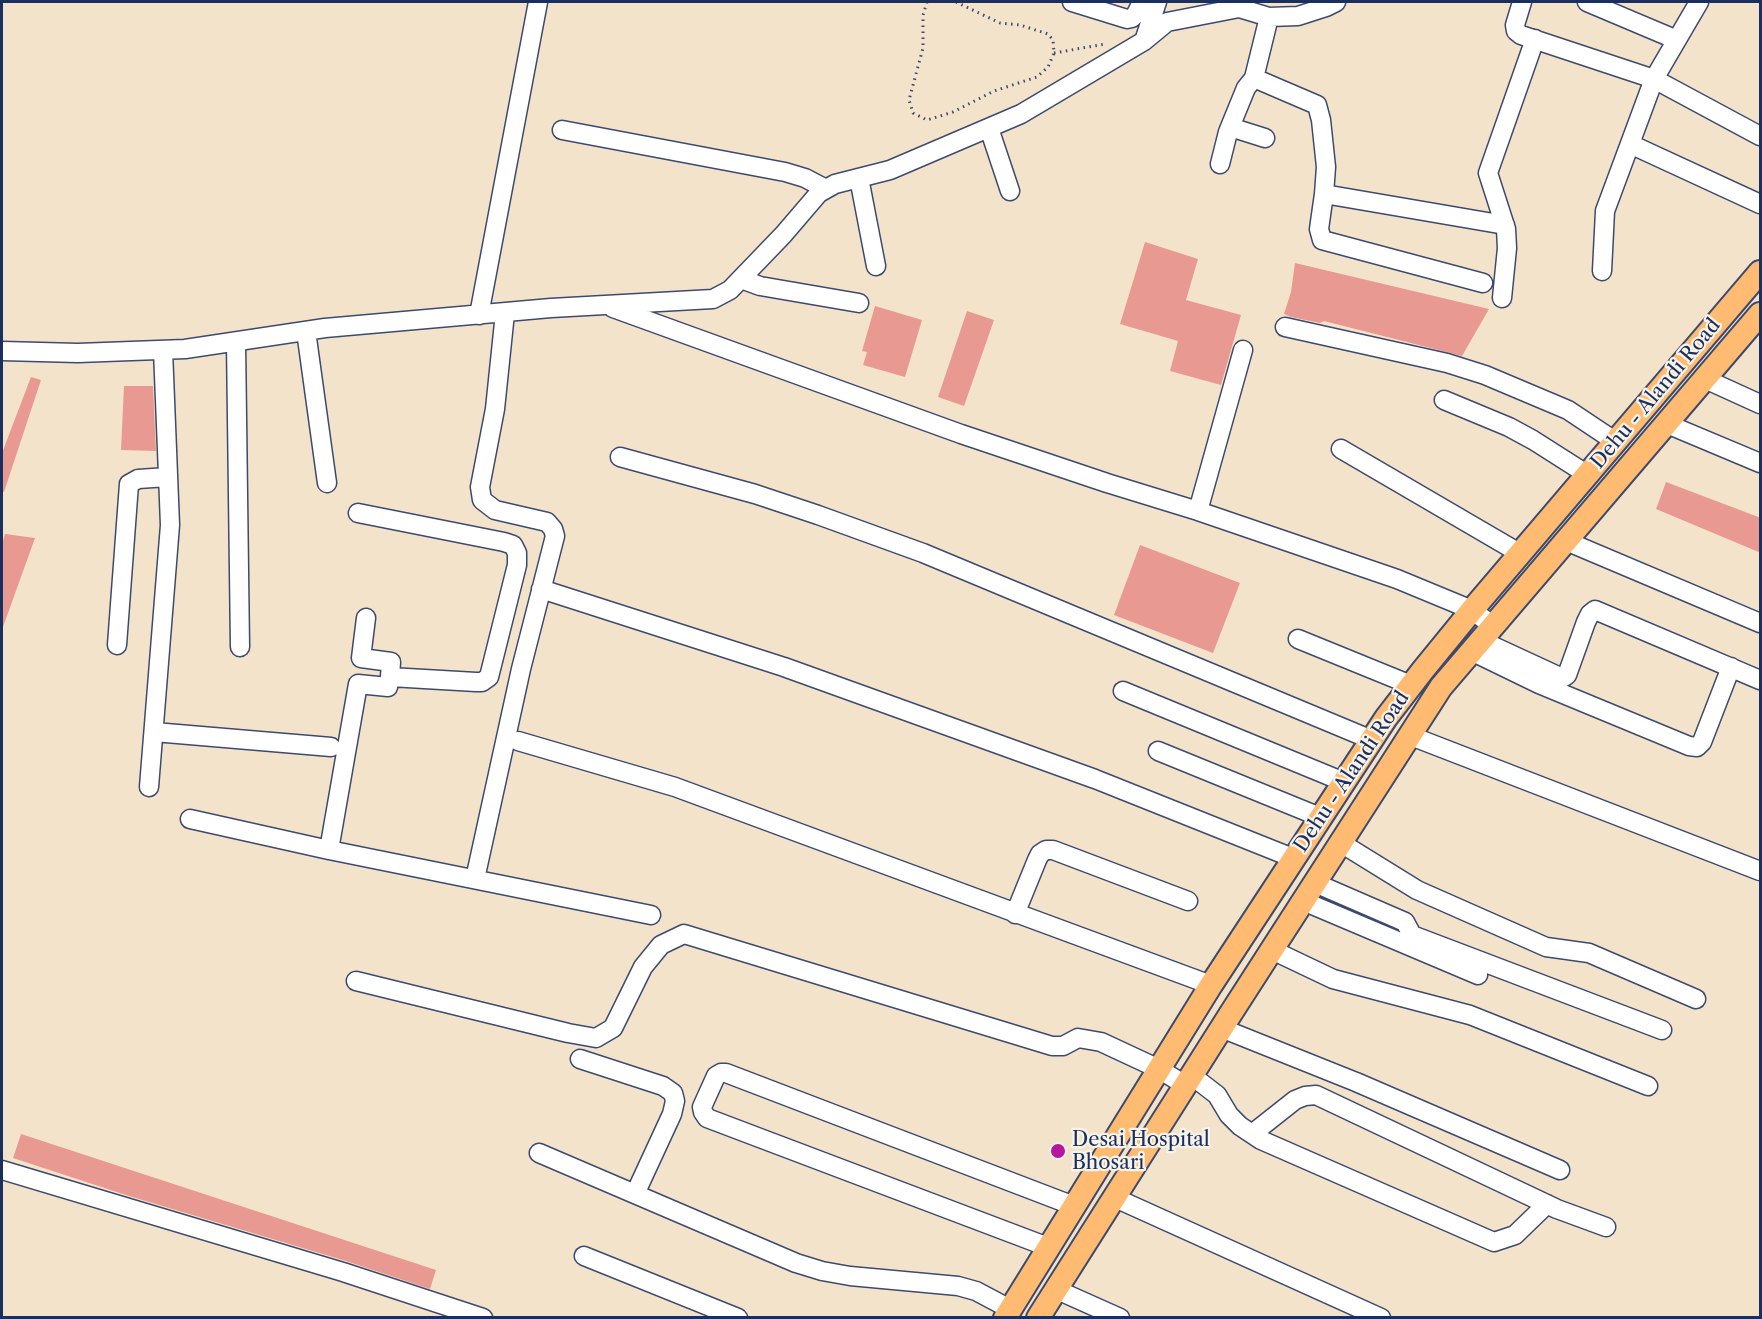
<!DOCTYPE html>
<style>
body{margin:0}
#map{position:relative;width:1762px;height:1319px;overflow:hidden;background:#f4e3cb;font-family:"Libre Caslon Text",serif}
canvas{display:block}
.frame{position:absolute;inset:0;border:3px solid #1b2f5e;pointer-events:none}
</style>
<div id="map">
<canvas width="1762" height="1319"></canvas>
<div class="frame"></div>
</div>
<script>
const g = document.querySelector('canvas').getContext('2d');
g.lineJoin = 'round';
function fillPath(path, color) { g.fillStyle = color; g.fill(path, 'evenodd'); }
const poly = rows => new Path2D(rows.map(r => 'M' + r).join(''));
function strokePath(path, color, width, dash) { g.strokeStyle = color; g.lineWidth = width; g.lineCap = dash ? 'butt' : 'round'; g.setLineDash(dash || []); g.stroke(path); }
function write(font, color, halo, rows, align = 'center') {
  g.font = font + ' "Libre Caslon Text",serif'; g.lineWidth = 4.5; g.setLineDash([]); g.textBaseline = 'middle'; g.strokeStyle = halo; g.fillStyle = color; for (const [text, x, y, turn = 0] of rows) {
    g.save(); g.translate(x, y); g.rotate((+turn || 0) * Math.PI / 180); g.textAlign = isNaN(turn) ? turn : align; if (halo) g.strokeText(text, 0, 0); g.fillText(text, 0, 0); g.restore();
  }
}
fillPath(poly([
 [1145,242,1198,259,1186,300,1241,315,1221,385,1170,371,1178,341,1120,324],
 [1295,263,1489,309,1462,356,1324,321,1320,323,1291,317,1284,314,1291,292],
 [875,306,922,320,905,377,863,365,867,352,862,351],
 [967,311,994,320,964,406,938,397],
 [31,377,41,380,4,492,2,491,2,453],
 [124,386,153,386,156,451,121,450],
 [1666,482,1761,518,1761,553,1656,509],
 [5,534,35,538,3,627,2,627,2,544],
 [1140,545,1240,583,1213,653,1114,615],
 [21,1134,436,1270,430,1289,346,1261,129,1196,13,1158]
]), '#e89991');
const minor = poly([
 [1072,2,1127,19,1132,18,1136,14,1142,2],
 [1229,2,1239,8,1269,17,1298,16,1326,7,1336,2],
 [1522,2,1515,25,1516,31,1521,35,1654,79,1760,136],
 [1587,2,1677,40],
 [1269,17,1254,78,1317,105,1321,120,1326,167,1324,194,1505,225],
 [1144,41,1157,2],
 [1230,127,1265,138],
 [989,128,1010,191],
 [562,130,785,172,805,178,826,189],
 [1630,144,1760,204],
 [1220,164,1228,132,1246,88,1254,78],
 [859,178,876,266],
 [1324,194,1319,229,1322,240,1483,283],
 [1602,271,1605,211,1654,79,1699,2],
 [741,279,760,286,859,303],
 [1502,298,1507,248,1506,229,1488,173,1535,39],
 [613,308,961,434,1107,483,1198,511,1397,579,1472,610,1493,626],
 [479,315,538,2],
 [1285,327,1447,363,1485,375,1568,410,1616,442],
 [306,331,327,483],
 [236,342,240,647],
 [2,351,78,353,185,349,325,328,551,308,713,299,730,290,783,235,819,193,835,184,890,170,1021,114,1144,41,1167,22,1239,8],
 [1705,379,1760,404],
 [1444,400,1509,427,1533,440,1588,475],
 [1667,424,1760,463],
 [1341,449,1521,554],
 [620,457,755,494,818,515,923,553,1372,740],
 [1198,511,1243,350],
 [358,513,504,542,513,545,517,553,517,565,489,677,482,682,476,682,390,677],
 [1566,541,1760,623],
 [541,589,784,667,1095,779,1293,858],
 [366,618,361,658,391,662,390,677,388,687,358,684,329,850,651,915],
 [1298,639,1411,685],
 [1480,640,1560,677,1564,677,1567,675,1586,622,1590,614,1595,610,1760,680],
 [117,645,129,484,138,479,168,477],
 [1471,651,1539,684,1689,746,1697,747,1702,742,1731,667],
 [1123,691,1344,782],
 [154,732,331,747],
 [1411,736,1760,871],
 [518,741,675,787,1211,985],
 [1158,751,1320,817],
 [149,787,170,525,163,350],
 [190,819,329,850],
 [1341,843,1417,890,1546,947,1589,953,1696,999],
 [475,879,521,669,555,536,553,529,547,522,495,510,482,500,480,487,495,409,505,313],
 [1315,883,1405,922,1412,935,1662,1030],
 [1303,901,1478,975],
 [1015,914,1037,860,1040,854,1046,850,1053,850,1188,901],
 [1272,950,1333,979,1470,1015,1648,1086],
 [356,981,568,1033,596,1038,613,1028,643,967,661,945,684,934,1052,1046,1063,1046,1078,1038,1101,1042,1159,1069,1185,1085],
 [1221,1028,1356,1082,1560,1170],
 [580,1059,663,1086,673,1093,675,1101,672,1114,635,1194],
 [1191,1075,1217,1095,1229,1115,1240,1126,1261,1140,1494,1242,1515,1235,1547,1204],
 [1252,1134,1295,1100,1305,1096,1316,1095,1557,1209,1606,1227],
 [539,1153,796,1263,822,1271,850,1276,958,1286,976,1291,1010,1309],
 [2,1170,343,1272,483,1318],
 [1113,1197,1381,1318],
 [1048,1247,707,1118,703,1112,702,1107,716,1076,721,1073,726,1073,1074,1206],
 [584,1256,738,1318],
 [1055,1289,1120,1318]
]);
const major = poly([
 [1005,1318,1211,985,1386,718,1423,670,1472,610,1760,272],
 [1038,1318,1233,1010,1441,687,1760,314]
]);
strokePath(minor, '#3c4a6e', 21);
strokePath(major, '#3c4a6e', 26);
strokePath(poly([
 [927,2,923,15,923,48,909,100,913,113,927,120,953,112,994,91,1037,77,1048,67,1054,53,1053,40,1048,34,1020,25,1000,23,956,2],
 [1054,53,1105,44]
]), '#3c4a6e', 3, [1.5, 4.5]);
strokePath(minor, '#fff', 18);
strokePath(major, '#ffbb71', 22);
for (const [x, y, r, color] of [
 [1058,1151,8,"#b5179e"]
]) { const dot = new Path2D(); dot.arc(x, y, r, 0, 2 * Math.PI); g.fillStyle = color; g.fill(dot); strokePath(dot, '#f7f3e8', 2); }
write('20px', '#1b2f5e', '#f7f3e8', [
 ["Dehu - Alandi Road",1656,394,-50],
 ["Dehu - Alandi Road",1352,772,-56]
]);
write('20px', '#1b2f5e', '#f7f3e8', [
 ["Desai Hospital",1072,1140],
 ["Bhosari",1072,1163]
], 'left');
</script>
